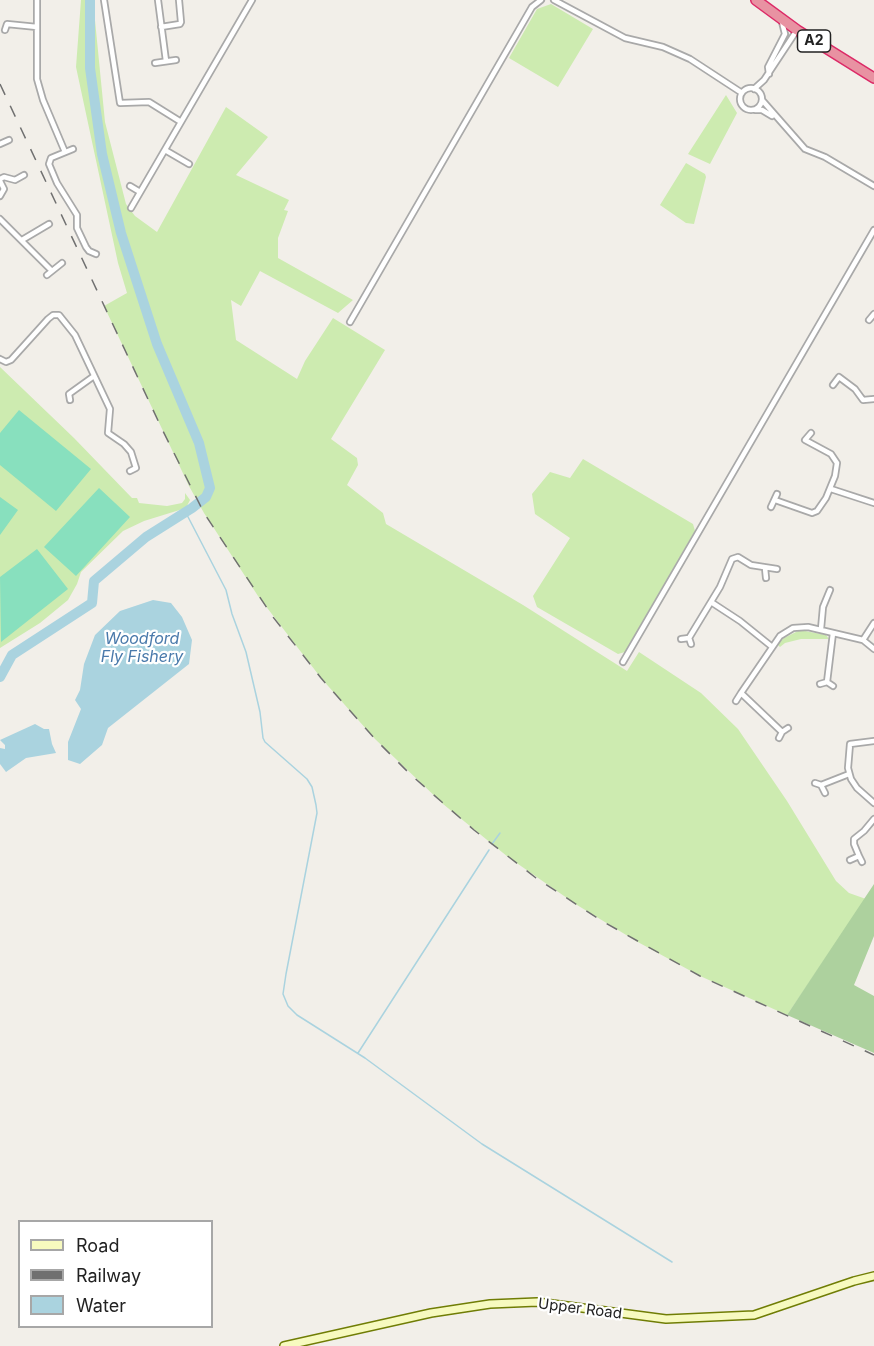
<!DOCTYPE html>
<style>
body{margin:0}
#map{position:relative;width:874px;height:1346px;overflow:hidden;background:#f2efe9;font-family:Inter,sans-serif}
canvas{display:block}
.legend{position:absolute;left:18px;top:1220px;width:195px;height:108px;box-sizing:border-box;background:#fff;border:2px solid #a7a7a7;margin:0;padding:8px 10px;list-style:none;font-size:18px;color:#222}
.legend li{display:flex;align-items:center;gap:12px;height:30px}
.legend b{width:30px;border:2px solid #a7a7a7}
</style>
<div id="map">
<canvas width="874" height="1346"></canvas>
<ul class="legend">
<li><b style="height:8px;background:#f7fabf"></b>Road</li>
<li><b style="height:8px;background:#707070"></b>Railway</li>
<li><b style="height:16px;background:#aad3df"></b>Water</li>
</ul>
</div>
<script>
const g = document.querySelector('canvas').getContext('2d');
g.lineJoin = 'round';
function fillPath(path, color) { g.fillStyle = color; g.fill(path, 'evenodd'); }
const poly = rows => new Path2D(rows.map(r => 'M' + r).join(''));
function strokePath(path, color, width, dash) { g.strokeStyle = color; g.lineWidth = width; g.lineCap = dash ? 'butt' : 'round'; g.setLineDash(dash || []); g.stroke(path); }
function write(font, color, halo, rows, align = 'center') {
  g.font = font + ' Inter,sans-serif'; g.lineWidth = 4.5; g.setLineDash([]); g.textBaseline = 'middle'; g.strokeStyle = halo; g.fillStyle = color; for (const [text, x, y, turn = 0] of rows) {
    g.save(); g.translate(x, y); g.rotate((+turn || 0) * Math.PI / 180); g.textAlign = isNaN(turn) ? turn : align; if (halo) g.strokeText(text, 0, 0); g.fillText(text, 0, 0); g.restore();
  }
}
fillPath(poly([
 [81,0,93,0,105,122,126,204,135,216,157,232,226,107,268,137,236,175,289,200,284,210,288,211,278,238,278,258,353,300,338,313,260,271,241,306,231,300,236,340,297,379,305,361,333,318,385,350,331,439,357,458,358,465,347,485,383,513,386,524,523,605,627,671,639,652,701,693,738,729,787,801,836,881,849,893,866,899,787,1015,700,976,636,941,577,905,508,857,443,804,375,739,321,678,258,596,204,513,189,486,104,306,127,293,118,263,76,67],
 [551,4,593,29,558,87,509,58,537,9],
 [726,95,737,113,710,164,688,154],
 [686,163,705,174,706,177,694,224,686,223,660,205],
 [0,367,74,438,132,498,137,498,139,503,167,506,182,503,185,499,185,493,190,500,186,508,144,521,123,531,81,572,77,584,68,600,40,623,0,648],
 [583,459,693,524,695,531,625,652,618,654,537,607,533,596,570,538,535,514,532,494,550,472,570,478],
 [800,630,826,635,829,639,801,639,785,643,780,647,777,644,784,638]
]), '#cdebb0');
fillPath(poly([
 [874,884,874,936,854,985,874,996,874,1053,787,1015]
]), '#add19e');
fillPath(poly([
 [19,410,91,469,56,511,0,465,0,433],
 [99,488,130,517,76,576,44,547],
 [0,497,18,510,0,535],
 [37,549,68,589,1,642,0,577]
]), '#88e0be');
fillPath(poly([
 [153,600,171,603,182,617,192,640,189,664,108,728,102,745,80,764,68,760,68,742,81,709,75,700,80,690,84,664,95,635,120,611],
 [35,724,44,729,49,729,52,744,56,753,26,758,6,772,0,764,0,748,5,749,5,745,0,740]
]), '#aad3df');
strokePath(poly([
 [186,513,226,590,232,614,246,652,260,712,263,738,265,742,307,779,312,787,316,805,317,813,286,974,283,994,288,1006,297,1015,365,1058,482,1144,672,1262],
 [492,844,500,833],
 [358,1053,489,850]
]), '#aad3df', 1.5);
strokePath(poly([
 [0,677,12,655,92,603,94,581,146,537,192,508,206,497,210,488,199,443,157,344,121,233,102,154,90,68,90,0]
]), '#aad3df', 10);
const street = poly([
 [37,0,37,79,43,100,65,152],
 [104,0,120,103,149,102,181,122,131,208],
 [158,0,166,61],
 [554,0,625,38,663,47,690,59,742,93],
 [161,27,180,24,181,22,179,0],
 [5,30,7,24,37,27],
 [155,63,176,60],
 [769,74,768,67,785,34,782,22],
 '740 99a11 11 0 1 1 22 0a11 11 0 1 1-22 0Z',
 [754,89,764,80,797,30],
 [762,100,805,149,825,157,874,186],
 [755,110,762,110,772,116],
 [181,122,252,0],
 [0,144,9,140],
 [73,149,51,158,49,164,57,183,77,215,77,228,86,247,89,251,96,254],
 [165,150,189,164],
 [0,179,4,177,15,180,24,175],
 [0,181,4,189,0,196],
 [130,186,140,192],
 [0,219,52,271],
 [22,240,49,224],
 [47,275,62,263],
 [869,320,874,314],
 [350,322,532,7,541,0],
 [0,359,6,362,11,360,48,319,53,315,59,315,75,335,110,409,108,433,124,444,131,452,136,468,130,471],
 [833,385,839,377,855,389,863,400,874,399],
 [70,400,69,394,94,376],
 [831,489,874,503],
 [775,500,812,513,817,511,826,498,835,476,837,463,831,454,805,440,811,433],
 [771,507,777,494],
 [765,568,766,578],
 [711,602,740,621,771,646],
 [821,629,823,607,830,590],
 [689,638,720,587,732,559,738,557,751,565,777,569],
 [681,639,689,638,691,644],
 [863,640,874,623],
 [623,662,874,230],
 [827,682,833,633],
 [820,684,827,682,833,686],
 [736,701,741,693],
 [782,732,741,693,780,636,793,628,808,627,863,640,874,649],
 [779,738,782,732,788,728],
 [874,741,850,744,848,768,851,779,857,788,874,803],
 [815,783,821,785,825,793],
 [821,785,849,774],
 [859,856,854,844,854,839,864,831,874,819],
 [850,860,859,856,862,862]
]);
const secondary = poly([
 [284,1346,431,1313,490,1304,537,1302,666,1319,754,1315,854,1281,874,1276]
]);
const highway = poly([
 [756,0,797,30,874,78]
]);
strokePath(street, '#a9a9a9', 8);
strokePath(secondary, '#707d05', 10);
strokePath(highway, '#dc2a67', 12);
strokePath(street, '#fff', 4.5);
strokePath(secondary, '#f7fabf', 7);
strokePath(highway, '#e892a2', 9);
strokePath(poly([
 [0,84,162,429,204,513,273,617,321,678,375,739,411,775,474,830,536,878,602,921,700,976,874,1055]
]), '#707070', 1.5, [12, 12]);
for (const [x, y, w] of [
 [814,41,33]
]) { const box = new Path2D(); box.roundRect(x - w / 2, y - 11, w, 22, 4.5); g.fillStyle = '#fff'; g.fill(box); strokePath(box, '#222', 1.5); }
write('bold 14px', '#222', null, [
 ["A2",814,41]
]);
write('15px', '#222', '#fff', [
 ["Upper Road",580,1309,7]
]);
write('italic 16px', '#4a7aab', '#fff', [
 ["Woodford",142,639],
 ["Fly Fishery",142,657]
]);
</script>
